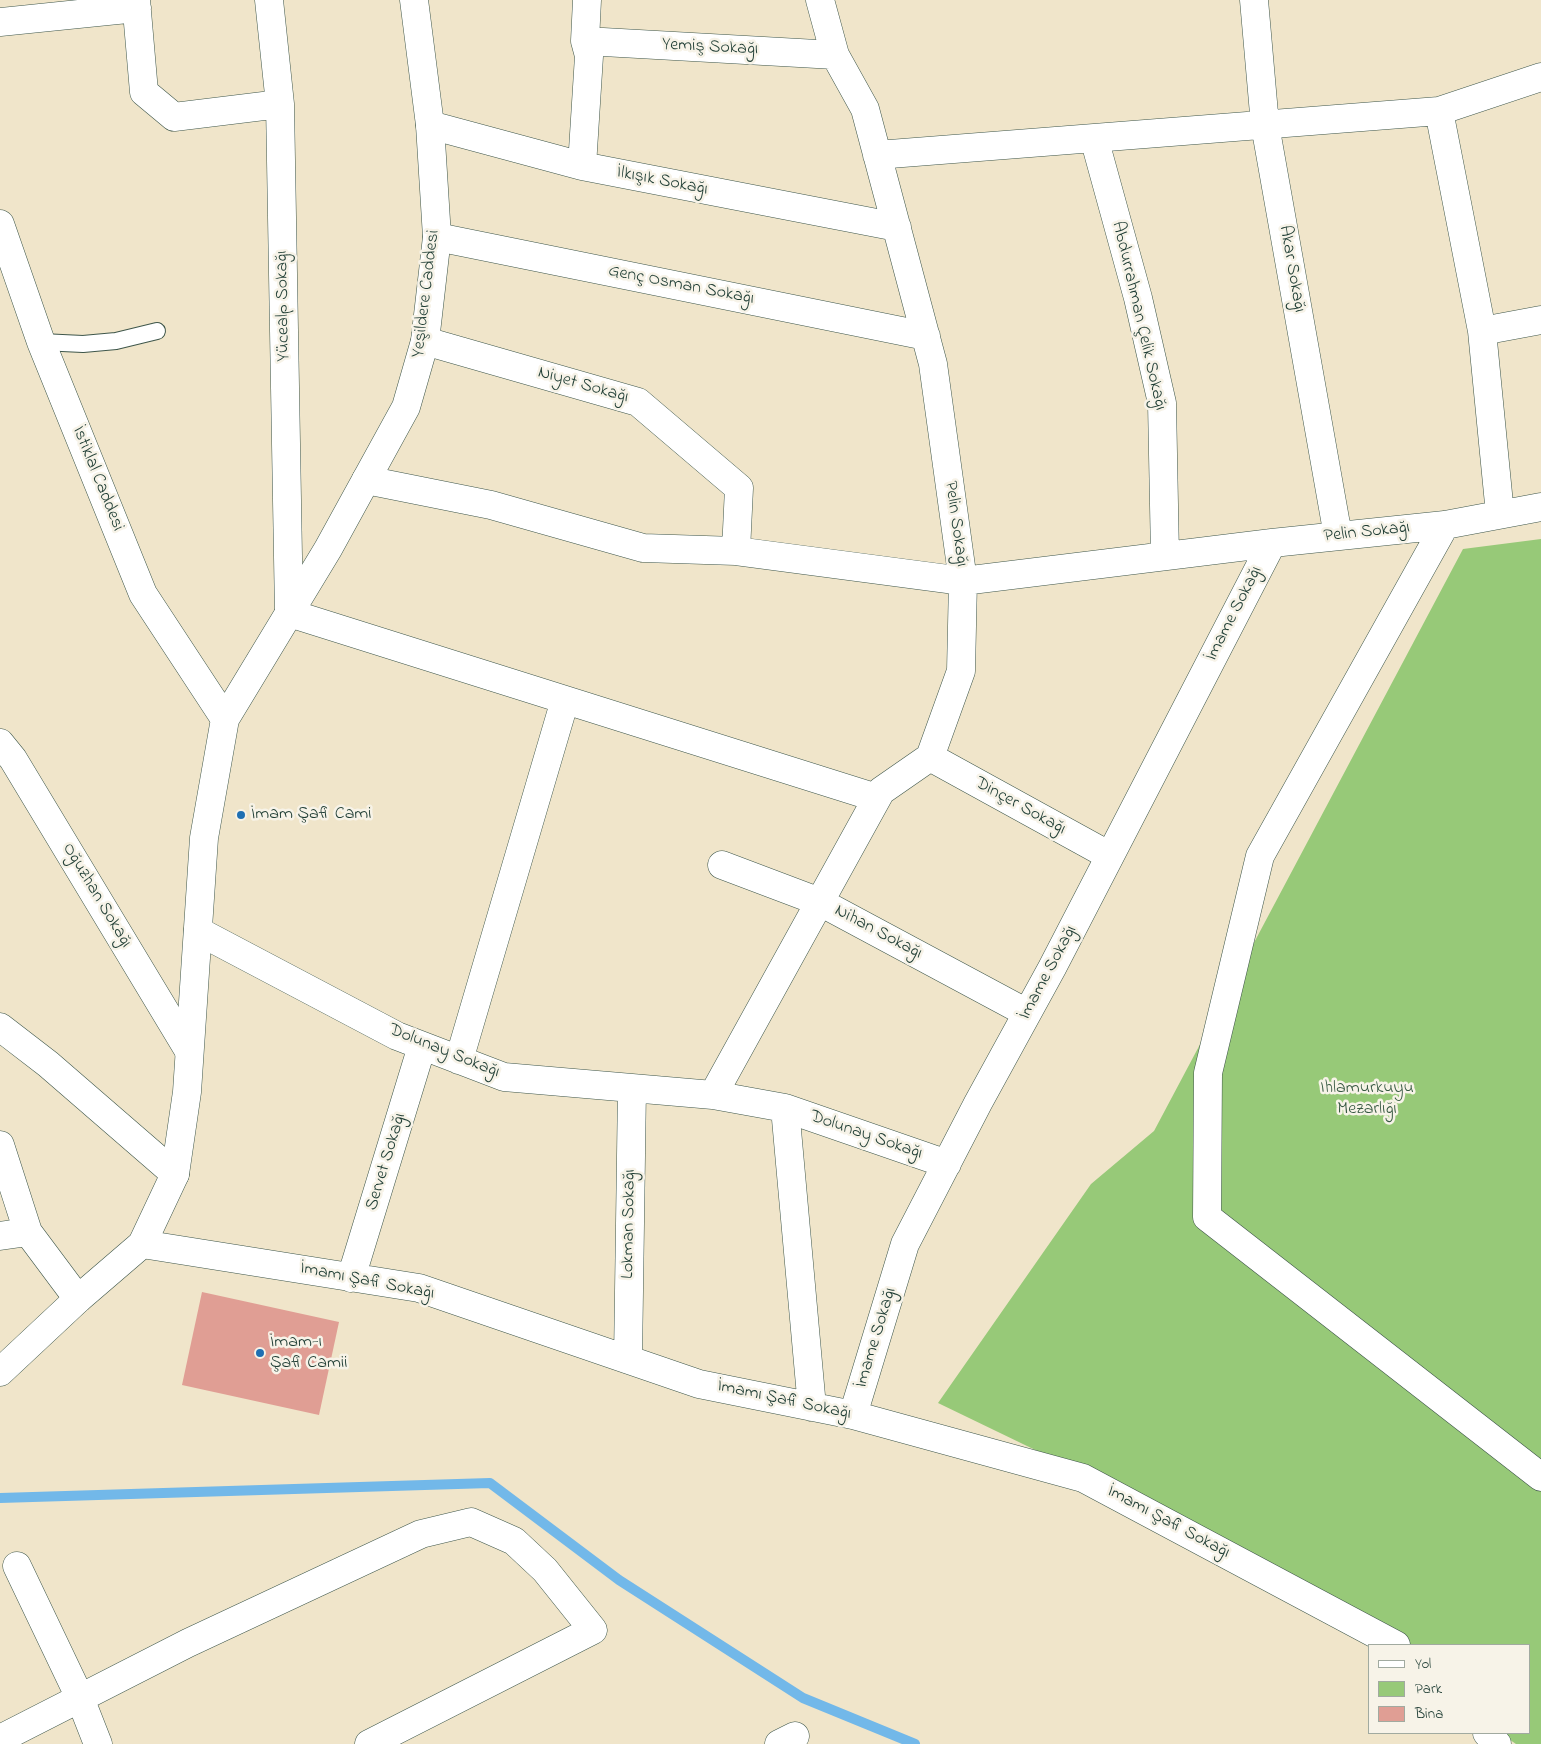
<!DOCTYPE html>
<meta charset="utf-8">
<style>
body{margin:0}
#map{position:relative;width:1541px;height:1744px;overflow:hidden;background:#f0e5ca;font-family:"Indie Flower",sans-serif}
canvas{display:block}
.legend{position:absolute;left:1368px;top:1644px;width:162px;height:90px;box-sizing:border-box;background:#f7f3e8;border:1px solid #a1aaa0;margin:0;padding:6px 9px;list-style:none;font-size:15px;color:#1f3d34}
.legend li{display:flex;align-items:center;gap:10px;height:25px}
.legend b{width:25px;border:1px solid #a1aaa0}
</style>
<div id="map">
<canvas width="1541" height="1744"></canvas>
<ul class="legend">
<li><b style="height:6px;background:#fff"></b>Yol</li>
<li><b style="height:14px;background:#97c978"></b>Park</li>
<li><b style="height:14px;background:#e09e94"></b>Bina</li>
</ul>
</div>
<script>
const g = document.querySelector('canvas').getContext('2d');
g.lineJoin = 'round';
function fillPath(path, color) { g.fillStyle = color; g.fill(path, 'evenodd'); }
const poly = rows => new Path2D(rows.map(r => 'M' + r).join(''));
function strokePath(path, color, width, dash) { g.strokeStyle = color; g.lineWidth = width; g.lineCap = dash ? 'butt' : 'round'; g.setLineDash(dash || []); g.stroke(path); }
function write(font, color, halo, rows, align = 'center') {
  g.font = font + ' "Indie Flower",sans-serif'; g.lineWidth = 5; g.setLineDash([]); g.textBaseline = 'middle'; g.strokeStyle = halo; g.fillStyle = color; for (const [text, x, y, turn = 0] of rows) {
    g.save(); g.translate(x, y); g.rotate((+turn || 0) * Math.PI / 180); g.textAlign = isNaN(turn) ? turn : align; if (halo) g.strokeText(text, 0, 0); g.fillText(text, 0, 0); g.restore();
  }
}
fillPath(poly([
 [1541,539,1541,1744,1516,1744,1500,1733,1530,1733,1530,1645,1376,1645,1232,1545,938,1403,1091,1184,1154,1131,1463,549]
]), '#97c978');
strokePath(poly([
 [0,1498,490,1483,619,1580,803,1698,915,1744]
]), '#72b8e9', 10);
fillPath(poly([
 [202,1292,339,1322,319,1415,182,1385]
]), '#e09e94');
const service = poly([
 [41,342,83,344,116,341,157,331]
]);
const minor = poly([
 [136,0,144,92,174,117,280,104],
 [269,0,280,104,289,613,877,798],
 [820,0,835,55,865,109,933,364,963,581,1272,543,1445,525,1541,507],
 [1254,0,1265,125,1338,536],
 [0,22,137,8],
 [585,41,835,55],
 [1439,111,1541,77],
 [430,125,582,166,897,227],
 [1094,138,1138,298,1162,403,1165,556],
 [877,155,1439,111,1482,331,1541,320],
 [582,166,589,56,585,41,587,0],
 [437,237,926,336],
 [1482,331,1500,514],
 [425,341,638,402,739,488,736,551],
 [366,480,491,505,643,548,736,551,963,581,961,671,930,757,881,791,713,1095,785,1108,812,1407],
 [1445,525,1260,856,1208,1073,1207,1217,1541,1477],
 [0,743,13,759,189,1051],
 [930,757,1110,856],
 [722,865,820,902,1027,1013],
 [198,931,397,1036,504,1077,713,1095],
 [0,1027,48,1064,175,1174],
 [459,1060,565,700],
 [785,1108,947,1164],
 [0,1145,28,1232],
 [0,1236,28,1232,78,1299],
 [142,1244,419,1288,699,1384,853,1415,1083,1478,1396,1645],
 [351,1278,422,1046],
 [628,1359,632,1088],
 [853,1415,905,1244,978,1103,1052,968,1272,543],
 [17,1566,80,1698,98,1744],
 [1487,1733,1497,1744],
 [0,1739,188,1643,421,1534,471,1522,514,1541,545,1570,593,1630,369,1744],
 [779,1744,795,1736]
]);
const tertiary = poly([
 [0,224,41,342,143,594,225,719],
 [0,1372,78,1299,142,1244,175,1174,187,1092,204,838,225,719,328,549,406,407,425,341,437,237,430,125,414,0]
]);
strokePath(service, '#3e564a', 18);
strokePath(minor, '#3e564a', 29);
strokePath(tertiary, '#3e564a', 29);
strokePath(service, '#fff', 16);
strokePath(minor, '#fff', 28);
strokePath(tertiary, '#fff', 28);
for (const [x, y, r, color] of [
 [241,815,5,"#1f6fb2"],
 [260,1353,5,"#1f6fb2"]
]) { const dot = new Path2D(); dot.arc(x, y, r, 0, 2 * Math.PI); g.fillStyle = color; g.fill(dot); strokePath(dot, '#f7f3e8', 2); }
write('18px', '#1f3d34', '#f7f3e8', [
 ["Yemiş Sokağı",710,48,3],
 ["İlkışık Sokağı",662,182,11],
 ["Akar Sokağı",1291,269,80],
 ["Genç Osman Sokağı",681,286,11],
 ["Yeşildere Caddesi",427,294,-83],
 ["Yücealp Sokağı",284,306,-91],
 ["Abdurrahman Çelik Sokağı",1138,316,77],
 ["Niyet Sokağı",583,386,16],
 ["İstiklal Caddesi",97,479,68],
 ["Pelin Sokağı",955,524,82],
 ["Pelin Sokağı",1367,533,-6],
 ["İmame Sokağı",1235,614,-63],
 ["Dinçer Sokağı",1020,807,29],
 ["Oğuzhan Sokağı",96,896,59],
 ["Nihan Sokağı",878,933,28],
 ["İmame Sokağı",1049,973,-62],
 ["Dolunay Sokağı",444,1052,22],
 ["Dolunay Sokağı",866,1136,19],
 ["Servet Sokağı",387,1162,-73],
 ["Lokman Sokağı",630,1224,-89],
 ["İmamı Şafi Sokağı",367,1282,11],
 ["İmame Sokağı",877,1338,-73],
 ["İmamı Şafi Sokağı",784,1401,12],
 ["İmamı Şafi Sokağı",1168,1523,28]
]);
write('18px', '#1f3d34', '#f7f3e8', [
 ["İmam Şafi Cami",251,815],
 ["İmam-ı",270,1343],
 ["Şafi Camii",270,1364]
], 'left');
write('18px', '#375942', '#f7f3e8', [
 ["Ihlamurkuyu",1367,1089],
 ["Mezarlığı",1367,1110]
]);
</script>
